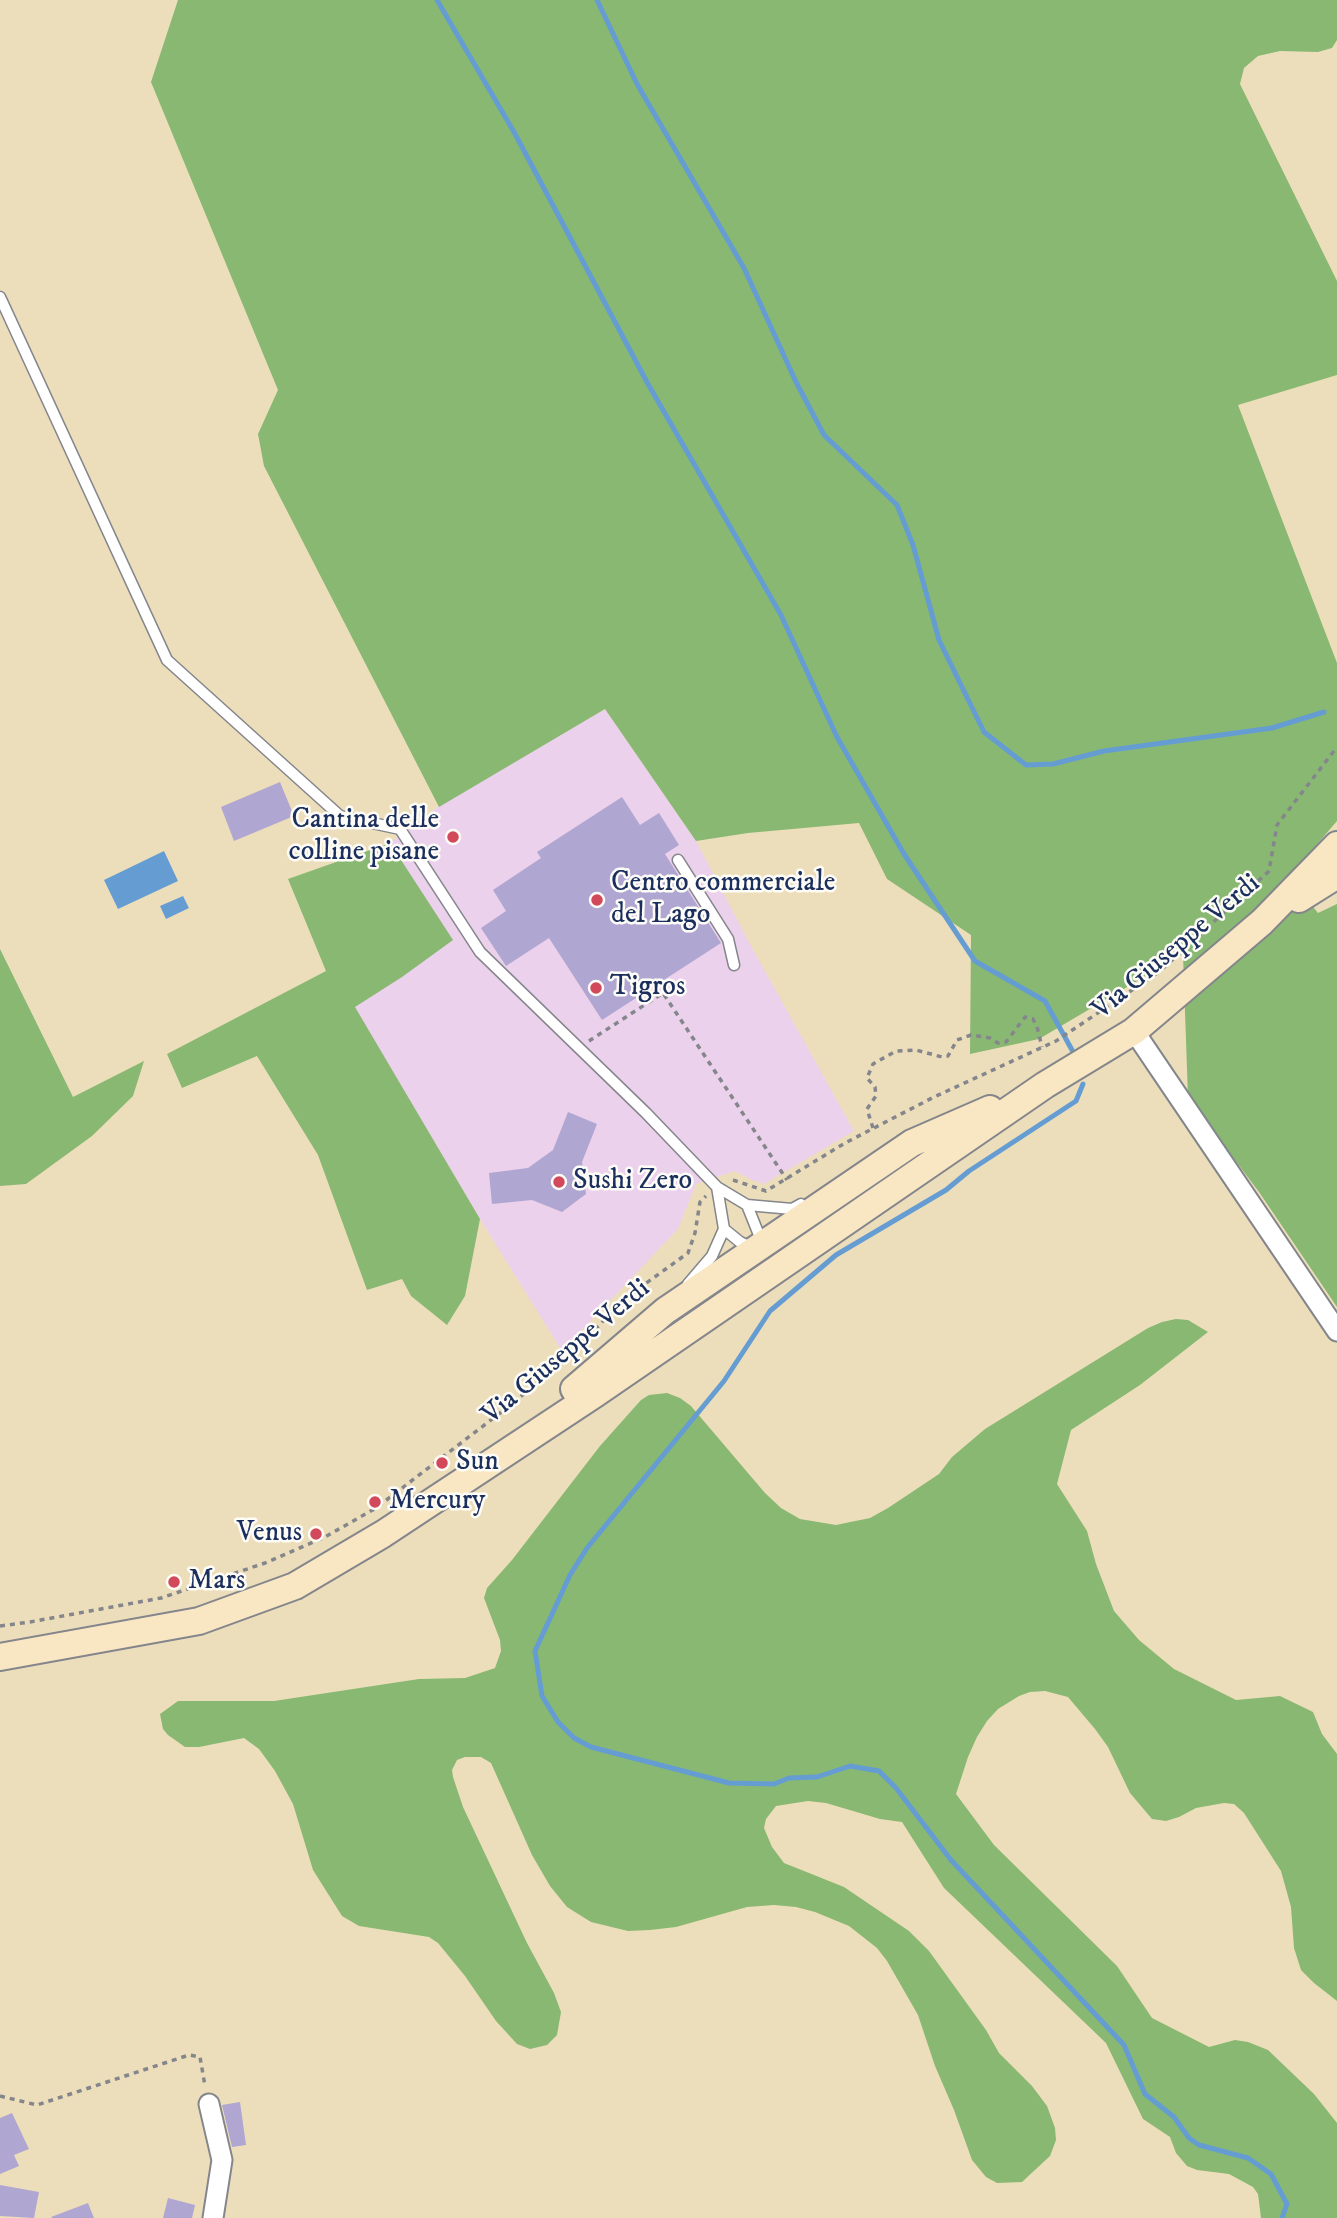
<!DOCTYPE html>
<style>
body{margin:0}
canvas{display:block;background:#eddebb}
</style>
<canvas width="1337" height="2218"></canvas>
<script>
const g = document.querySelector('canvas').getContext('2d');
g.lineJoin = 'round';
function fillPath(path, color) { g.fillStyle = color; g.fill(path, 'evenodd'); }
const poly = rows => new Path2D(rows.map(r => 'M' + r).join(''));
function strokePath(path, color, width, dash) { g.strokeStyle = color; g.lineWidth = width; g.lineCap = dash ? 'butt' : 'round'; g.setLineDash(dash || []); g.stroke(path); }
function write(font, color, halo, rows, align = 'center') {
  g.font = font + ' "IM FELL DW Pica",serif'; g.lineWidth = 5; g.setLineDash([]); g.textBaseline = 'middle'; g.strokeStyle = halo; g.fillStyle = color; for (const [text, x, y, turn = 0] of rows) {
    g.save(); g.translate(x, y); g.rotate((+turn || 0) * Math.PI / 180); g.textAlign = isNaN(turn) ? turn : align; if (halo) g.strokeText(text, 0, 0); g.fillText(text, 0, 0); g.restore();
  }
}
fillPath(poly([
 [605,709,696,841,751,946,854,1131,764,1184,752,1180,735,1171,696,1184,678,1229,562,1351,480,1219,354,1007,452,940,390,843,439,806]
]), '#ebd1ec');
fillPath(poly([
 [178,0,1337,0,1337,40,1332,48,1318,52,1280,51,1258,56,1244,68,1240,84,1337,281,1337,375,1238,405,1337,663,1337,821,1289,877,1318,913,1337,904,1337,1307,1259,1192,1188,1098,1183,954,1039,1039,970,1054,971,935,887,879,859,823,748,833,696,841,605,709,439,807,264,466,258,434,278,390,151,82],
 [390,843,453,940,402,977,355,1007,480,1219,465,1296,447,1325,411,1296,402,1279,367,1290,318,1155,257,1056,182,1088,167,1054,326,971,288,879],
 [0,949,73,1097,144,1061,133,1096,92,1136,26,1184,0,1186],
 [1176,1319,1188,1320,1208,1332,1140,1385,1071,1430,1057,1484,1087,1531,1096,1564,1114,1611,1139,1640,1174,1669,1236,1700,1280,1696,1313,1712,1322,1734,1337,1754,1337,2001,1314,1983,1301,1970,1294,1948,1291,1907,1281,1871,1244,1813,1234,1804,1224,1803,1196,1808,1179,1817,1166,1821,1152,1819,1130,1793,1108,1747,1095,1729,1068,1697,1045,1691,1030,1692,1019,1696,998,1709,987,1721,977,1737,968,1757,956,1794,994,1845,1117,1966,1152,2018,1209,2047,1235,2040,1248,2042,1268,2050,1314,2094,1337,2123,1337,2218,1261,2218,1258,2194,1253,2187,1229,2174,1197,2170,1187,2166,1176,2153,1170,2137,1143,2119,1106,2043,944,1888,902,1822,880,1819,826,1803,808,1801,776,1806,766,1819,764,1828,772,1847,784,1863,844,1887,909,1931,929,1951,986,2030,999,2053,1032,2086,1047,2106,1055,2128,1056,2140,1050,2156,1022,2182,997,2183,986,2177,972,2160,954,2110,935,2066,918,2015,887,1961,877,1948,849,1926,815,1912,796,1907,774,1905,747,1907,676,1927,650,1930,628,1931,591,1922,567,1907,550,1886,532,1855,491,1763,481,1757,465,1757,457,1760,452,1770,453,1777,463,1807,527,1943,554,1993,561,2012,557,2035,547,2045,530,2049,517,2044,496,2021,465,1976,438,1943,429,1937,359,1926,342,1916,313,1870,293,1804,275,1771,259,1749,244,1738,199,1747,185,1747,168,1735,163,1729,160,1714,178,1701,274,1701,419,1679,465,1678,495,1668,501,1651,500,1640,484,1598,487,1588,512,1560,600,1446,641,1400,649,1395,667,1393,680,1398,691,1406,765,1493,781,1508,800,1519,836,1525,870,1518,888,1508,939,1474,952,1457,985,1429,1148,1328,1162,1322]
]), '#89b872');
fillPath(poly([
 [164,851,178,881,118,909,104,880],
 [183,896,189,908,166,919,160,906]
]), '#659dd3');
strokePath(poly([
 [437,0,514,132,648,384,781,615,837,737,904,854,975,961,1045,1001,1072,1050],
 [597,0,637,84,744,268,796,382,824,435,897,505,913,545,939,640,984,732,1026,765,1053,764,1104,751,1272,728,1324,712],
 [1083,1084,1076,1101,969,1171,946,1190,836,1255,770,1311,724,1381,587,1548,570,1575,535,1651,542,1696,558,1722,574,1738,591,1747,729,1783,774,1784,789,1778,817,1777,850,1766,879,1771,896,1788,951,1860,1124,2045,1145,2094,1174,2117,1189,2138,1199,2145,1248,2158,1271,2174,1287,2204,1282,2218]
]), '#659dd3', 5);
fillPath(poly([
 [280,782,294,816,234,841,221,807],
 [622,797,640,825,659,813,679,845,665,854,721,943,602,1020,549,938,506,966,481,928,506,911,493,890,541,858,537,852],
 [568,1112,597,1124,582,1162,586,1194,562,1212,532,1200,492,1204,489,1173,528,1168,553,1150],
 [240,2102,246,2145,232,2147,222,2105],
 [12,2113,29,2149,14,2155,19,2166,0,2174,0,2118],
 [0,2185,39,2192,34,2218,0,2216],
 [168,2198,195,2205,192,2218,163,2218],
 [88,2203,94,2218,52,2218,51,2217]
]), '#b0a6d2');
const service = poly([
 [0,297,167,660,340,816,400,829,480,952,646,1113,717,1187,747,1205,792,1209,801,1204],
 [678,860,728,939,734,965],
 [724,1229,740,1242,757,1250,759,1235,747,1205],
 [688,1284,712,1256,724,1229,717,1187]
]);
const minor = poly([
 [1134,1031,1337,1331],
 [209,2104,222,2160,213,2218]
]);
const secondary = poly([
 [1299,899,1337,875],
 [574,1389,665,1311,912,1143,990,1109],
 [0,1657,199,1621,295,1586,383,1534,595,1394,1045,1085,1134,1031,1262,922,1337,845]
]);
strokePath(service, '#84868c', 13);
strokePath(minor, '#84868c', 23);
strokePath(secondary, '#84868c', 30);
strokePath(poly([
 [589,1041,663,993,787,1180],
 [873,1128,867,1109,876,1096,875,1087,867,1078,873,1064,896,1051,916,1050,942,1057,948,1056,957,1040,971,1035,990,1038,998,1043,1006,1042,1025,1017,1033,1019,1037,1027,1042,1047],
 [733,1180,766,1191,845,1143,934,1097,1056,1041,1159,972,1269,871,1277,825,1337,747],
 [0,1626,30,1622,161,1598,265,1563,325,1537,376,1508,504,1410,567,1359,624,1299,688,1253,695,1233,700,1202,706,1196],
 [0,2096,37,2105,189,2055,200,2057,205,2086]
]), '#84868c', 3.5, [5, 5]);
strokePath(service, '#fff', 10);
strokePath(minor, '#fff', 19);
strokePath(secondary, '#f9e7c3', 26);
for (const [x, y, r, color] of [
 [453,837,7,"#d1495b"],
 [597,900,7,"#d1495b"],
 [596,988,7,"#d1495b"],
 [559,1182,7,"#d1495b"],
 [442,1463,7,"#d1495b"],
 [375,1502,7,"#d1495b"],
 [316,1534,7,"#d1495b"],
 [174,1582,7,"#d1495b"]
]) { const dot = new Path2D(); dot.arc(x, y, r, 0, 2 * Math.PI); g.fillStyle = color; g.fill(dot); strokePath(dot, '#fdfcf7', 2.5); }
write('28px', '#1b2f5e', '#fdfcf7', [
 ["Cantina delle",439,821,"right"],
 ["colline pisane",439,853,"right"],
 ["Centro commerciale",611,884],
 ["del Lago",611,916],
 ["Tigros",610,988],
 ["Sushi Zero",573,1182],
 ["Sun",456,1463],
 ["Mercury",389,1502],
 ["Venus",302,1534,"right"],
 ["Mars",188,1582]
], 'left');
write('28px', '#1b2f5e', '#fdfcf7', [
 ["Via Giuseppe Verdi",1177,948,-40],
 ["Via Giuseppe Verdi",567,1353,-40]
]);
</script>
